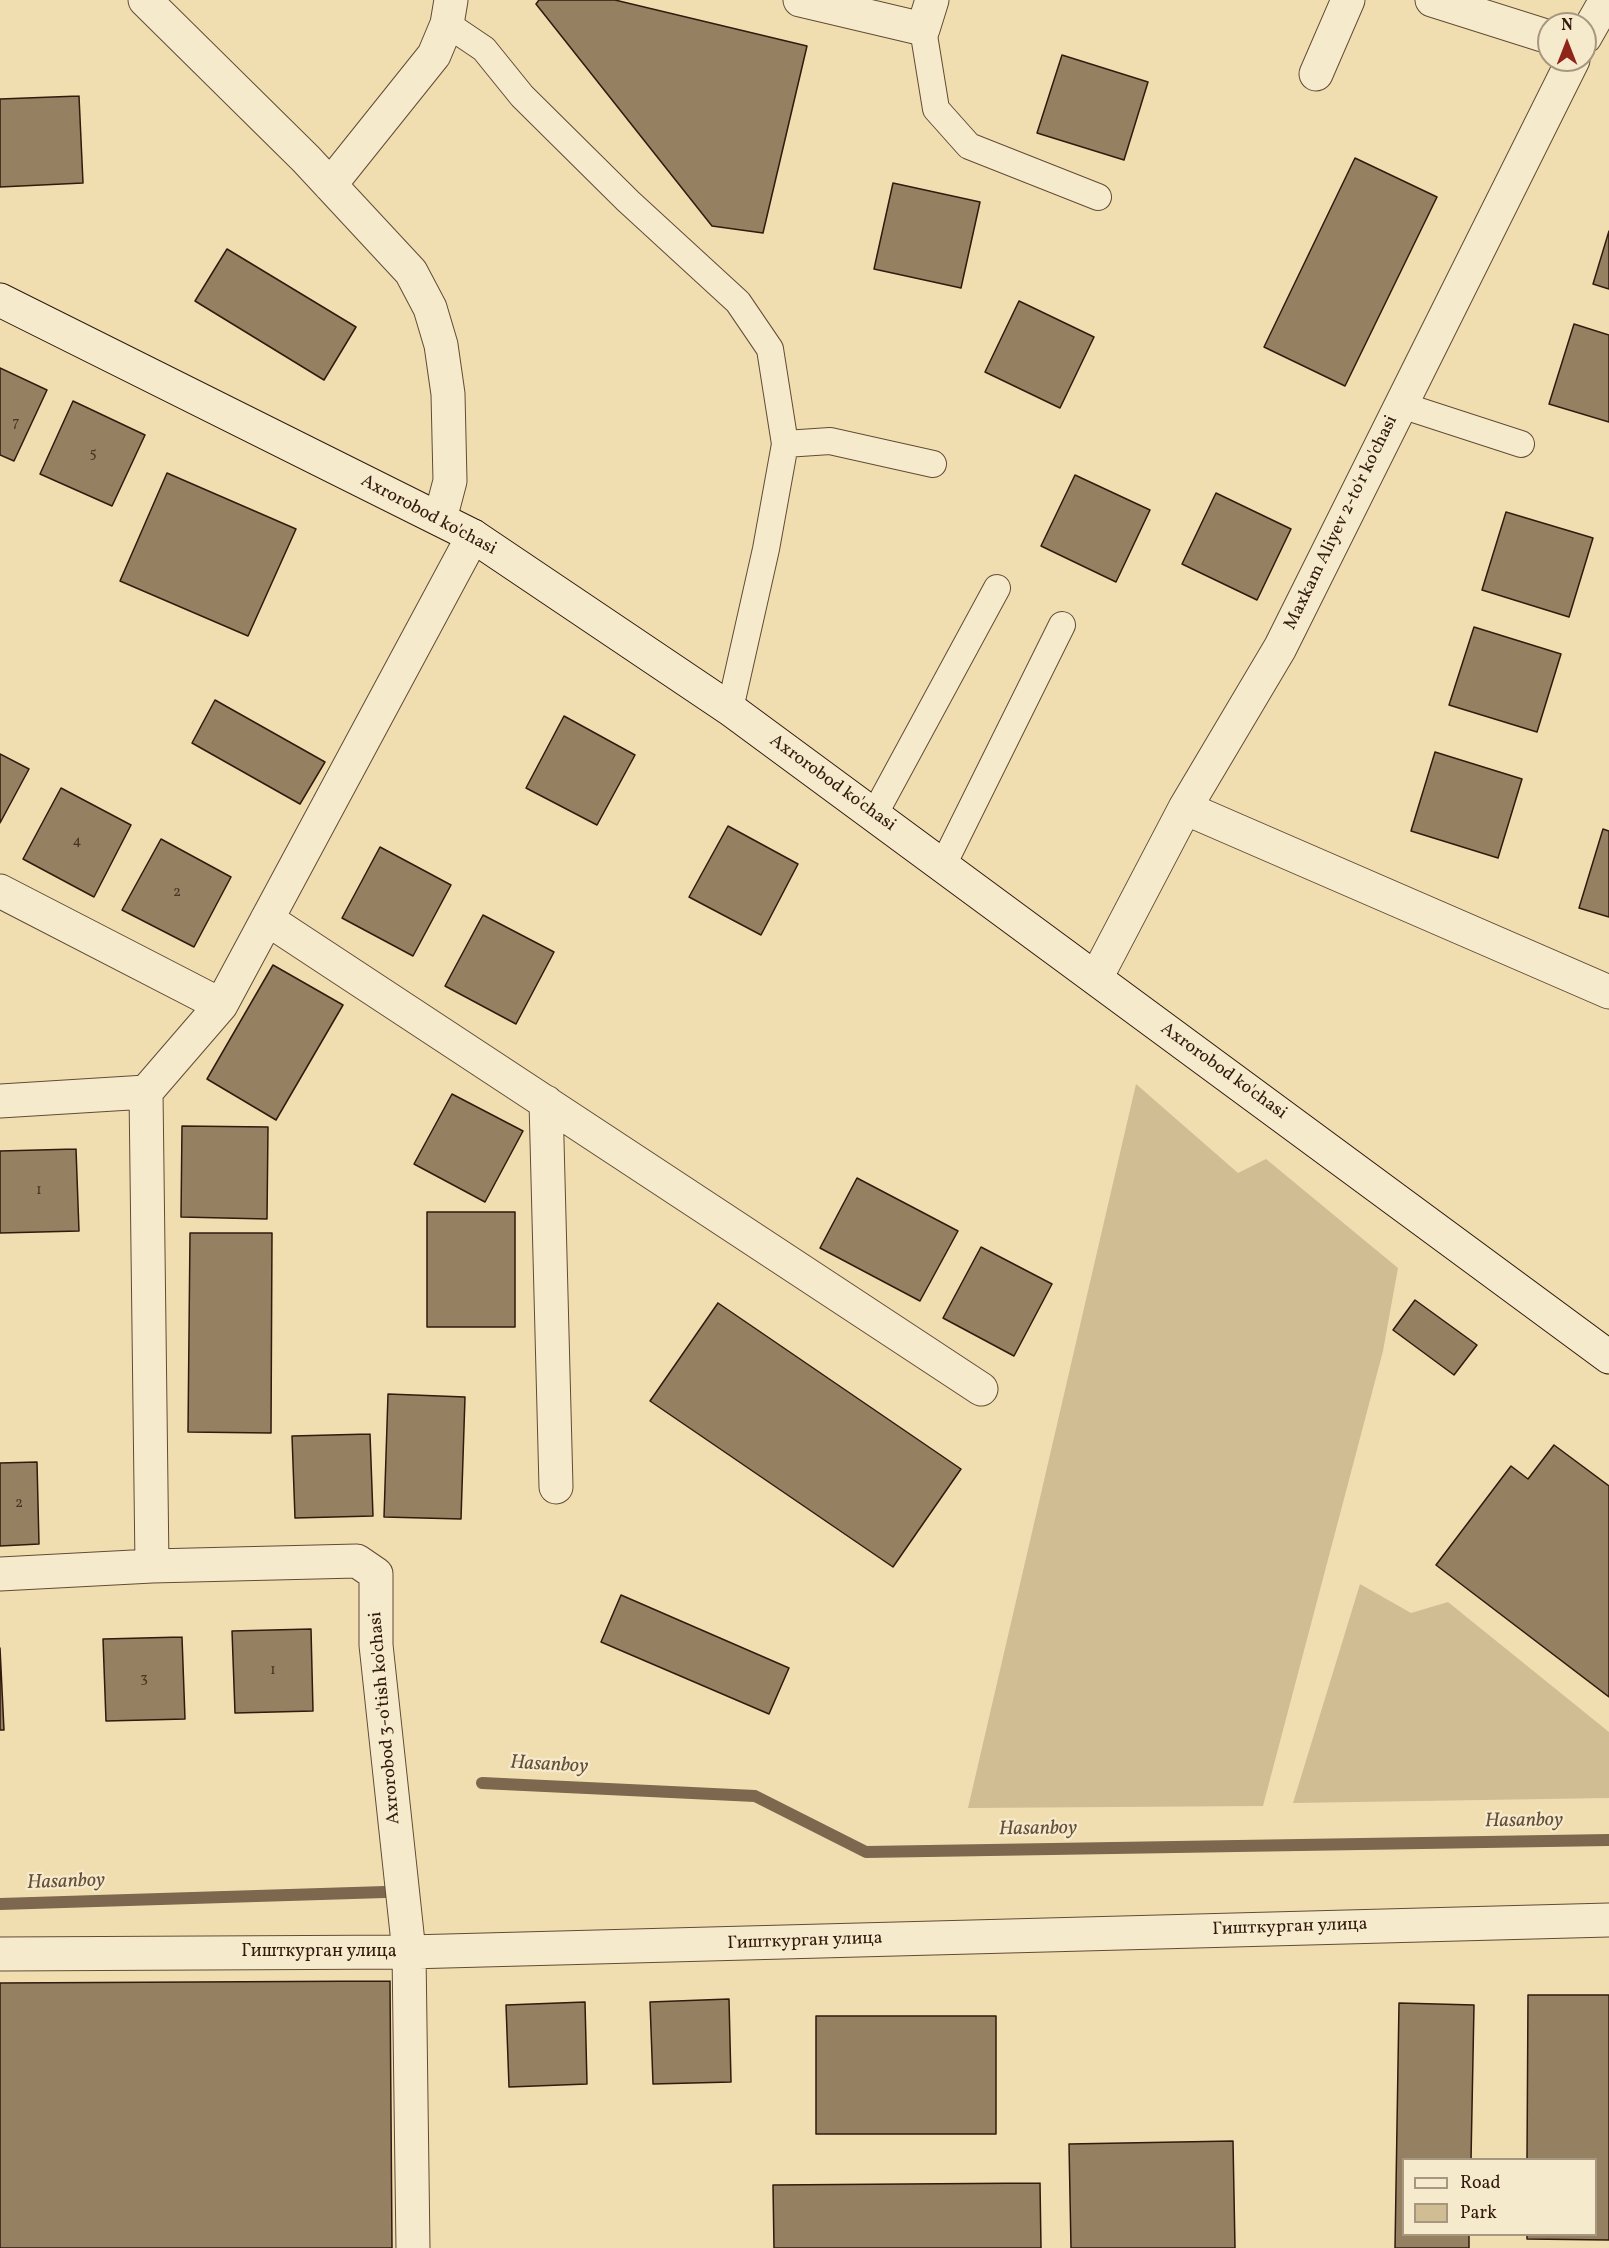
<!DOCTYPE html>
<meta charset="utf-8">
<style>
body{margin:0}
#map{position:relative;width:1609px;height:2248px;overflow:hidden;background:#f1deb0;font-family:Vollkorn,serif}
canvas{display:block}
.legend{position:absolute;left:1402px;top:2158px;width:195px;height:78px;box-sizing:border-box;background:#f6eacc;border:2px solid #a79780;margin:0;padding:8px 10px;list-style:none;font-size:18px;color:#311a0e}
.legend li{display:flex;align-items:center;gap:12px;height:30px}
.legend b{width:30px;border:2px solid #a79780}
.north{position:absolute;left:1537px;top:12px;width:60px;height:60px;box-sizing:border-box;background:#f6eacc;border:2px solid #a79780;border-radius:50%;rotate:0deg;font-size:16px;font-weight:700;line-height:24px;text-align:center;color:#311a0e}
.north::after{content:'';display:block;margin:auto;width:21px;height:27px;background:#8f2418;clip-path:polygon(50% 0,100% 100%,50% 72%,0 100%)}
</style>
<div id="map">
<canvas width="1609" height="2248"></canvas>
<ul class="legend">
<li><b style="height:8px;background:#f6eacc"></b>Road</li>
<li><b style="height:16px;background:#d0bd94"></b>Park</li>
</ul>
<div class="north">N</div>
</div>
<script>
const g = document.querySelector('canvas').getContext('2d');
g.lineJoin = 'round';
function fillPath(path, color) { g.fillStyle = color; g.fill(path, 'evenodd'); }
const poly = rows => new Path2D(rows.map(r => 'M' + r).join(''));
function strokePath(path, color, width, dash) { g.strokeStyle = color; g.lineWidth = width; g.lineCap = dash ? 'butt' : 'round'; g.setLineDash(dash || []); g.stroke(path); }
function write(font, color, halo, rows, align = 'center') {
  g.font = font + ' Vollkorn,serif'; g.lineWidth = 4.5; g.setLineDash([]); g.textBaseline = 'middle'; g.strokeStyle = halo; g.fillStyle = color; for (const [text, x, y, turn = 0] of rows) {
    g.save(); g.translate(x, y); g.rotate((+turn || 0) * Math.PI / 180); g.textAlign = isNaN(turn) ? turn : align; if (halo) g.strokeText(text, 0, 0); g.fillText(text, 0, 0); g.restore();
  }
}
fillPath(poly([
 [1136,1084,1238,1173,1266,1159,1398,1268,1383,1351,1263,1806,968,1808],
 [1360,1584,1411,1613,1448,1602,1609,1732,1609,1798,1293,1803]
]), '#d0bd94');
strokePath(poly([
 [482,1783,755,1796,866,1852,1609,1840],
 [0,1904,385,1892]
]), '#7d674e', 12);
const building = poly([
 [539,0,615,0,807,46,763,233,712,226,536,4,539,0],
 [1062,55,1148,82,1124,160,1037,133,1062,55],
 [79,96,83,183,0,187,0,99,79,96],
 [1355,158,1437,197,1345,386,1264,347,1355,158],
 [893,183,980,202,961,288,874,269,893,183],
 [1609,231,1609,289,1593,284,1609,231],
 [227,249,356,327,324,380,195,301,227,249],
 [1019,301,1094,337,1060,408,985,372,1019,301],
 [1574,324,1609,335,1609,422,1549,404,1574,324],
 [0,368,47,390,14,461,0,455,0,368],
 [73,401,145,435,112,506,40,474,73,401],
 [167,473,296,529,248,636,120,581,167,473],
 [1075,475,1150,510,1116,582,1041,546,1075,475],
 [1216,493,1291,529,1257,600,1182,564,1216,493],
 [1506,512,1593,538,1569,617,1482,590,1506,512],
 [1474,627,1561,654,1537,732,1449,705,1474,627],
 [215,700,325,762,300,804,192,743,215,700],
 [564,716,635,755,597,825,526,788,564,716],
 [1435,752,1522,779,1498,858,1411,831,1435,752],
 [0,754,29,769,0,823,0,754],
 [61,788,131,825,94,897,23,859,61,788],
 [728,826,798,864,761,935,689,897,728,826],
 [1603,829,1609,831,1609,917,1579,908,1603,829],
 [161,839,231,877,194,947,122,910,161,839],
 [380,847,451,885,413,956,342,918,380,847],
 [483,915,554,952,516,1024,445,986,483,915],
 [273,965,343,1005,276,1120,207,1079,273,965],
 [452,1094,523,1131,485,1202,414,1164,452,1094],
 [182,1126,268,1127,267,1219,181,1217,182,1126],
 [76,1149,79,1231,0,1233,0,1151,76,1149],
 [857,1178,958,1231,920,1301,820,1248,857,1178],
 [427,1212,515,1212,515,1327,427,1327,427,1212],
 [190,1233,272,1233,271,1433,188,1432,190,1233],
 [981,1247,1052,1284,1014,1356,943,1318,981,1247],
 [1415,1300,1477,1345,1454,1375,1393,1330,1415,1300],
 [718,1303,961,1469,893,1567,650,1401,718,1303],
 [388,1394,465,1397,461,1519,384,1517,388,1394],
 [370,1434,373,1516,295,1518,292,1436,370,1434],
 [1554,1445,1609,1486,1609,1697,1436,1565,1511,1466,1528,1479,1554,1445],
 [37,1462,39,1544,0,1546,0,1463,37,1462],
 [621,1595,789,1668,769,1714,601,1642,621,1595],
 [311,1629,313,1711,235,1713,232,1631,311,1629],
 [182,1637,185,1719,106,1721,103,1639,182,1637],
 [0,1648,4,1730,0,1730,0,1648],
 [390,1981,392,2248,0,2248,0,1983,390,1981],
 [1528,1995,1609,1995,1609,2240,1527,2239,1527,2234,1596,2234,1596,2160,1527,2160,1528,1995],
 [729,1999,731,2082,653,2084,650,2002,729,1999],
 [585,2002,587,2084,509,2087,506,2005,585,2002],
 [1399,2003,1474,2005,1471,2160,1404,2160,1404,2234,1469,2234,1469,2248,1395,2248,1399,2003],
 [816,2016,996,2016,996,2134,816,2134,816,2016],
 [1233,2141,1235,2248,1071,2248,1069,2144,1233,2141],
 [1040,2183,1041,2248,774,2248,773,2185,1040,2183]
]);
fillPath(building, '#958062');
strokePath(building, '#311a0e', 1.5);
const lane = poly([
 [447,24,484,49,522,96,628,201,738,302,770,349,785,444,766,549,730,709],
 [923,29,936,109,969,146,1098,197],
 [1401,405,1521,444],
 [785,444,830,441,933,464],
 [874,815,997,588],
 [943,865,1062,625]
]);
const street = poly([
 [145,0,306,159,411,272,430,308,441,345,448,394,450,481,440,519],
 [800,0,923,29,932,0],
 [1432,0,1549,37],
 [1585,37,1606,0],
 [1316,74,1348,0],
 [330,185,434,55,447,24,451,0],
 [1185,808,1609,992],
 [0,891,221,1005],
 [267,919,981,1389],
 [1096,978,1185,808,1280,648,1573,60],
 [0,1101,146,1092],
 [546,1102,556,1487],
 [152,1566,146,1092,221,1005,473,536],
 [0,1574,152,1566,357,1561,376,1574,376,1645,409,1952,413,2248],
 [0,1954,409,1952,1609,1920]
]);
const secondary = poly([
 [0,300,473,536,730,709,1609,1357]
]);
strokePath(lane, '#614b36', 28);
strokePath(street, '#614b36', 35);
strokePath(secondary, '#311a0e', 35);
strokePath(lane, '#f6eacc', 26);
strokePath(street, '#f6eacc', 33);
strokePath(secondary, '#f6eacc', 33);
write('15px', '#4a3423', null, [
 ["7",16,423],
 ["5",93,454],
 ["4",77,842],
 ["2",177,893],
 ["1",39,1191],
 ["2",19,1504],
 ["1",273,1671],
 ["3",144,1679]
]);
write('18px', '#311a0e', '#f6eacc', [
 ["Axrorobod ko'chasi",428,516,28],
 ["Maxkam Aliyev 2-to'r ko'chasi",1342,523,-64],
 ["Axrorobod ko'chasi",832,784,36],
 ["Axrorobod ko'chasi",1223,1072,36],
 ["Axrorobod 3-o'tish ko'chasi",386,1718,-95],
 ["Гишткурган улица",1290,1928,-2],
 ["Гишткурган улица",805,1942,-2],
 ["Гишткурган улица",319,1953]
]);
write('italic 20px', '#644e39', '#f6eacc', [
 ["Hasanboy",549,1766,3],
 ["Hasanboy",1524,1822,-1],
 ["Hasanboy",1038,1830,-1],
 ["Hasanboy",66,1883,-2]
]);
</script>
